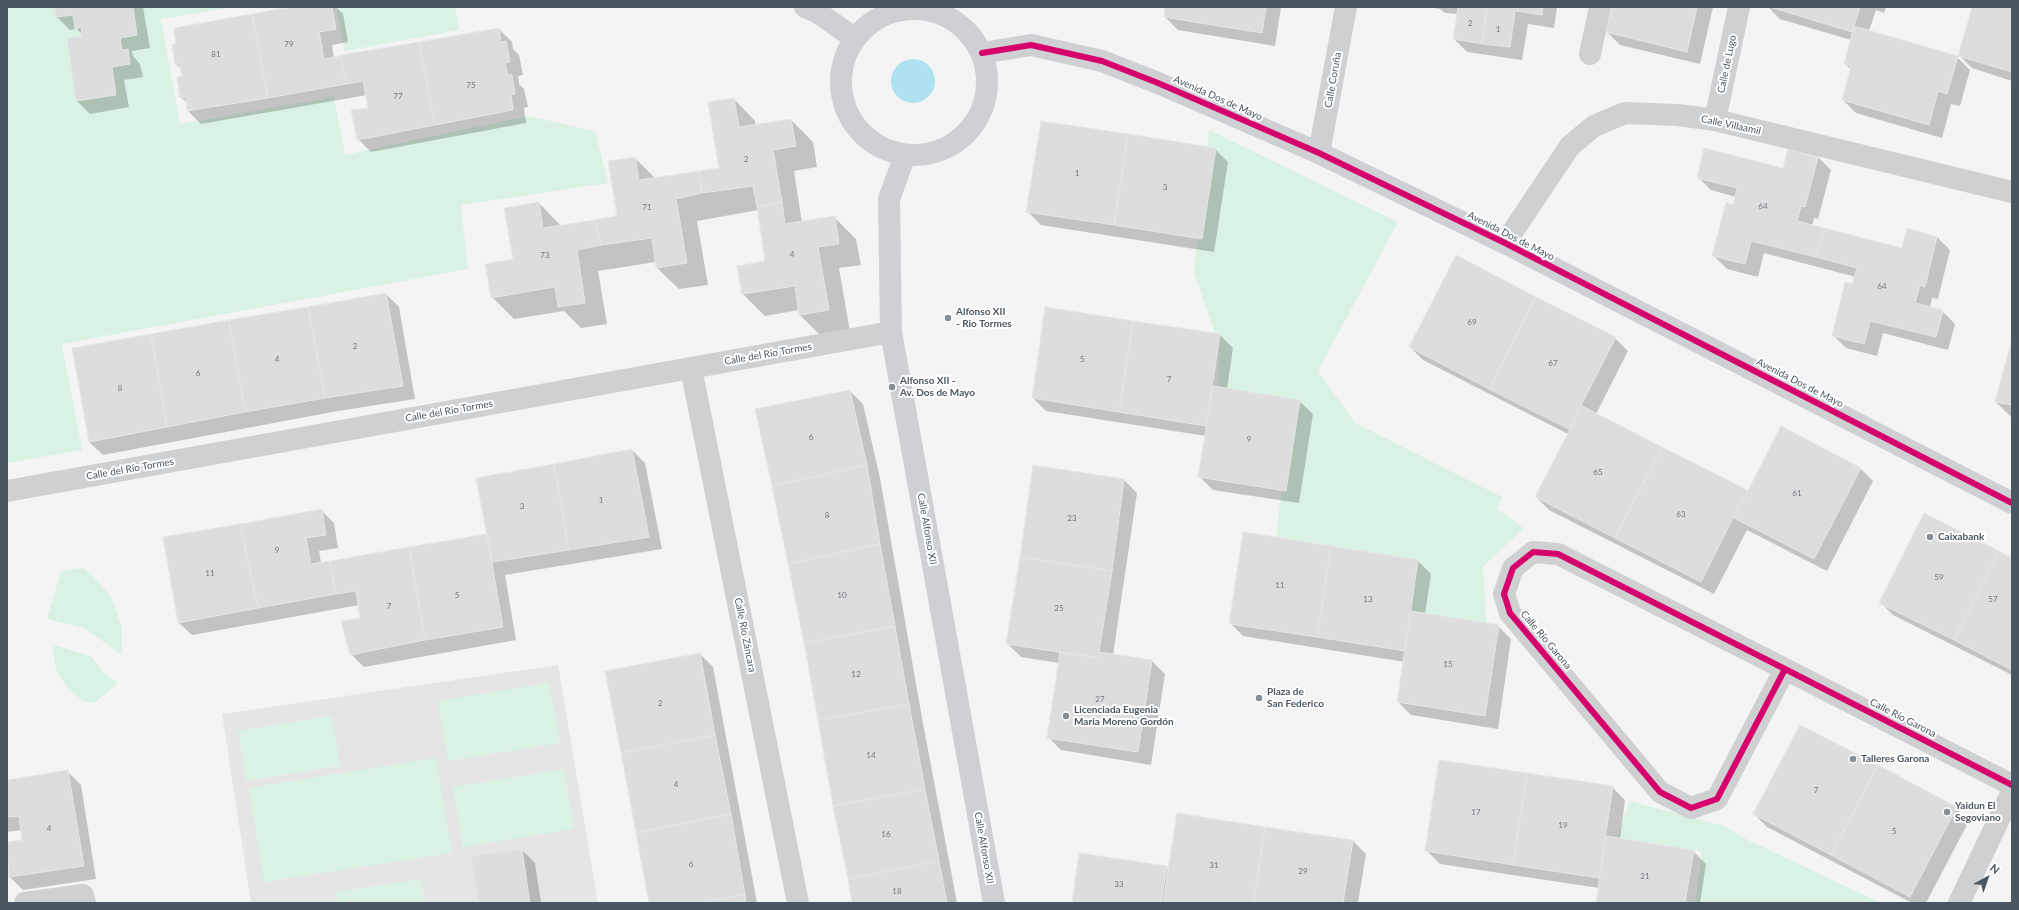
<!DOCTYPE html>
<meta charset="utf-8">
<style>
body{margin:0}
#map{position:relative;width:2019px;height:910px;overflow:hidden;background:#f4f4f4;font-family:Lato,sans-serif}
canvas{display:block}
.frame{position:absolute;inset:0;border:8px solid #4a5661;pointer-events:none}
.north{position:absolute;left:1967px;top:858px;width:40px;height:40px;-webkit-text-stroke:3px #fff;paint-order:stroke;rotate:40deg;font-size:11px;font-weight:700;line-height:16px;text-align:center;color:#4a5661}
.north::after{content:'';display:block;margin:auto;width:14px;height:18px;background:#4a5661;clip-path:polygon(50% 0,100% 100%,50% 72%,0 100%)}
</style>
<div id="map">
<canvas width="2019" height="910"></canvas>
<div class="frame"></div>
<div class="north">N</div>
</div>
<script>
const g = document.querySelector('canvas').getContext('2d');
g.lineJoin = 'round';
function fillPath(path, color) { g.fillStyle = color; g.fill(path, 'evenodd'); }
const poly = rows => new Path2D(rows.map(r => 'M' + r).join(''));
function strokePath(path, color, width, dash) { g.strokeStyle = color; g.lineWidth = width; g.lineCap = dash ? 'butt' : 'round'; g.setLineDash(dash || []); g.stroke(path); }
function write(font, color, halo, rows, align = 'center') {
  g.font = font + ' Lato,sans-serif'; g.lineWidth = 4; g.setLineDash([]); g.textBaseline = 'middle'; g.strokeStyle = halo; g.fillStyle = color; for (const [text, x, y, turn = 0] of rows) {
    g.save(); g.translate(x, y); g.rotate((+turn || 0) * Math.PI / 180); g.textAlign = isNaN(turn) ? turn : align; if (halo) g.strokeText(text, 0, 0); g.fillText(text, 0, 0); g.restore();
  }
}
fillPath(poly([
 [558,665,598,903,251,903,222,714]
]), '#e6e5e6');
fillPath(poly([
 [7,7,234,7,161,19,180,124,334,97,345,155,528,116,595,131,608,183,461,205,468,269,62,344,82,450,7,463],
 [336,7,455,7,459,30,345,51],
 [1209,130,1398,222,1318,371,1355,423,1502,497,1497,509,1524,528,1483,567,1487,634,1410,622,1405,567,1275,546,1291,413,1217,399,1219,345,1194,273],
 [84,568,95,578,112,598,122,628,122,655,84,628,47,619,61,571],
 [52,644,92,657,102,671,118,683,94,703,83,701,67,688,56,670],
 [549,683,560,743,448,761,438,701],
 [332,716,340,766,246,781,238,731],
 [436,758,452,853,264,882,249,788],
 [564,769,574,829,463,847,453,787],
 [1630,801,1724,826,1748,840,1881,903,1695,903,1702,851,1617,838],
 [421,879,425,903,338,903,336,892]
]), '#d9f2e3');
fillPath(poly([
 '891 81a22 22 0 1 1 44 0a22 22 0 1 1-44 0Z'
]), '#aee2f0');
fillPath(poly([
 [56,7,143,7,150,48,132,51,133,56,140,64,143,77,124,80,129,107,90,114,77,101,83,35,77,29,70,30,57,17],
 [298,7,336,7,343,14,348,42,332,45,334,58,499,29,512,42,513,49,519,55,523,75,518,76,519,84,524,89,528,107,524,108,526,123,371,152,358,139,369,109,367,95,201,124,188,111,187,103,181,97,183,77,181,69,176,64],
 [1166,7,1281,7,1275,46,1178,30,1165,17],
 [1430,7,1557,7,1554,28,1528,24,1522,60,1467,52,1454,39,1458,14,1445,13,1440,9],
 [1613,7,1713,7,1700,64,1620,45,1607,32],
 [1768,7,1886,7,1884,13,1876,10,1869,31,1957,57,1970,70,1960,106,1951,104,1942,138,1856,113,1843,100,1851,70,1845,63,1851,40,1780,19],
 [1974,7,2012,7,2012,81,1972,68,1959,55],
 [734,99,755,121,756,126,791,120,813,142,817,167,794,171,802,223,834,217,856,239,861,265,839,268,850,332,822,337,800,315,799,310,765,316,743,294,738,267,766,262,758,210,697,221,708,285,679,289,657,268,656,262,598,271,607,324,581,328,564,311,514,319,492,297,514,260,539,203,561,226,618,217,635,158,656,179,720,168],
 [1215,149,1228,162,1214,252,1041,225,1028,212],
 [1818,157,1831,170,1818,219,1814,218,1812,226,1903,249,1908,230,1937,237,1950,250,1938,299,1932,298,1930,308,1942,311,1955,324,1948,350,1883,333,1877,356,1846,348,1833,335,1856,277,1764,253,1758,277,1727,269,1714,256,1736,197,1711,190,1698,177,1783,169],
 [386,294,399,307,415,399,338,411,103,455,89,442],
 [1046,308,1220,335,1233,348,1227,389,1299,401,1313,414,1299,503,1213,490,1200,477,1206,436,1046,411,1033,398],
 [1615,338,1628,351,1596,414,1749,492,1860,468,1873,481,1827,571,1747,530,1714,594,1549,510,1536,497,1568,434,1423,360,1410,347],
 [2012,342,2012,418,1996,402],
 [850,391,863,404,880,478,922,718,957,903,854,903],
 [632,450,645,463,662,549,505,575,516,640,364,667,351,654,361,619,359,605,192,635,178,622,321,510,334,523,338,548,319,551,321,563,488,535],
 [1034,466,1124,480,1137,493,1113,655,1152,661,1165,674,1151,765,1061,750,1048,737,1059,663,1021,657,1008,644],
 [2012,559,2012,675,1893,615,1880,602],
 [1418,561,1431,574,1425,614,1498,626,1511,639,1498,729,1411,715,1398,702,1405,662,1243,636,1230,623],
 [700,654,713,667,757,903,650,903],
 [68,772,81,785,96,879,23,890,10,877,7,861,7,843,23,841,22,830,7,832,7,781],
 [1612,787,1625,800,1620,839,1693,851,1706,864,1700,903,1597,903,1599,888,1440,864,1427,851],
 [1956,808,1969,821,1926,903,1912,903,1767,827,1754,814],
 [1178,814,1353,841,1366,854,1358,903,1073,903,1166,867,1169,870],
 [522,850,535,863,541,903,479,903]
]), '#0003');
const building = poly([
 [55,7,133,7,137,35,120,38,122,50,128,49,130,64,112,67,116,95,76,101,67,39,82,36,81,27,75,29,73,15,56,17,55,7],
 [291,7,332,7,336,29,319,32,324,59,341,56,346,84,268,98,252,14,291,7],
 [1165,7,1266,7,1262,33,1164,17,1165,7],
 [1458,7,1487,7,1482,44,1453,39,1458,7],
 [1487,7,1543,7,1542,15,1515,11,1510,47,1482,44,1487,7],
 [1612,7,1697,7,1687,52,1606,32,1612,7],
 [1770,7,1860,7,1852,32,1770,7],
 [1972,7,2012,7,2012,72,1958,56,1972,7],
 [252,14,268,98,187,111,186,97,180,98,177,77,182,76,179,64,175,64,172,45,176,44,174,28,252,14],
 [1854,26,1958,56,1947,94,1938,91,1929,125,1842,100,1851,66,1844,64,1854,26],
 [499,28,501,42,506,41,510,62,505,63,508,75,512,75,515,94,511,95,513,110,435,125,419,42,499,28],
 [419,42,435,125,357,140,351,110,368,108,363,81,346,84,341,55,419,42],
 [734,98,739,127,791,119,796,146,773,150,782,202,757,207,753,186,702,193,699,171,719,168,708,102,734,98],
 [1041,121,1128,134,1114,225,1026,212,1041,121],
 [1128,134,1216,148,1202,239,1114,225,1128,134],
 [1704,148,1783,168,1788,149,1818,157,1805,207,1801,206,1797,221,1824,228,1816,257,1751,241,1745,264,1712,256,1726,202,1733,205,1737,188,1697,178,1704,148],
 [635,157,639,180,699,171,702,193,676,199,687,263,656,268,652,238,601,245,595,220,617,216,608,161,635,157],
 [539,202,543,228,595,220,601,245,577,250,585,303,558,307,555,287,491,298,485,264,513,259,504,208,539,202],
 [782,202,785,224,835,216,839,244,818,247,829,310,799,315,795,286,742,294,737,266,765,261,757,207,782,202],
 [1824,228,1902,248,1907,228,1937,237,1925,287,1920,285,1915,303,1943,310,1936,337,1870,321,1864,344,1832,336,1845,282,1852,284,1857,268,1816,257,1824,228],
 [1456,255,1536,297,1489,389,1409,347,1456,255],
 [386,293,403,386,325,398,308,307,386,293],
 [1536,297,1616,337,1569,429,1489,389,1536,297],
 [308,307,325,398,245,412,229,320,308,307],
 [1045,307,1133,321,1119,412,1032,398,1045,307],
 [229,320,245,412,167,427,151,334,229,320],
 [1133,321,1220,334,1206,426,1119,412,1133,321],
 [151,334,167,427,89,442,72,348,151,334],
 [2012,339,2012,405,1995,402,2012,339],
 [1213,386,1300,400,1286,491,1198,477,1213,386],
 [850,390,867,465,772,486,755,409,850,390],
 [1582,406,1662,447,1615,538,1535,497,1582,406],
 [1781,426,1861,468,1814,559,1734,518,1781,426],
 [1662,447,1747,490,1701,582,1615,538,1662,447],
 [632,449,649,537,569,550,554,464,632,449],
 [554,464,569,550,492,562,476,478,554,464],
 [867,465,880,544,788,564,772,486,867,465],
 [1033,465,1124,479,1112,571,1020,557,1033,465],
 [322,509,326,535,306,538,311,564,330,561,336,594,258,608,240,524,322,509],
 [1924,513,1999,551,1954,640,1879,603,1924,513],
 [240,524,258,608,178,623,163,537,240,524],
 [1243,532,1331,546,1317,637,1229,624,1243,532],
 [487,534,503,627,425,640,409,547,487,534],
 [880,544,895,626,804,643,788,564,880,544],
 [1331,546,1418,560,1405,651,1317,637,1331,546],
 [409,547,425,640,350,655,341,621,360,618,356,591,336,594,330,561,409,547],
 [1999,551,2012,558,2012,670,1954,640,1999,551],
 [1020,557,1112,571,1098,658,1006,644,1020,557],
 [1411,611,1499,625,1485,716,1397,702,1411,611],
 [895,626,909,704,818,720,804,643,895,626],
 [1060,652,1098,658,1099,652,1152,660,1138,752,1047,738,1060,652],
 [700,653,715,735,621,753,605,671,700,653],
 [909,704,925,789,833,806,818,720,909,704],
 [1800,725,1878,765,1831,855,1753,814,1800,725],
 [715,735,731,814,636,833,621,753,715,735],
 [1439,760,1527,773,1513,865,1425,851,1439,760],
 [1878,765,1957,807,1910,897,1831,855,1878,765],
 [68,770,84,866,9,877,7,842,22,840,19,816,7,817,7,780,68,770],
 [1527,773,1613,786,1599,878,1513,865,1527,773],
 [925,789,939,861,848,879,833,806,925,789],
 [1177,813,1265,827,1253,903,1163,903,1177,813],
 [731,814,745,895,695,903,649,903,636,833,731,814],
 [1265,827,1353,840,1343,903,1254,903,1265,827],
 [1606,836,1694,850,1685,903,1596,903,1606,836],
 [522,849,530,903,478,903,471,856,522,849],
 [1079,853,1167,866,1161,903,1072,903,1079,853],
 [939,861,947,903,852,903,848,879,939,861],
 [745,895,746,903,695,903,745,895]
]);
fillPath(building, '#ddddde');
strokePath(building, '#e5e6e7', 1);
strokePath(poly([
 [1590,54,1600,7],
 [1715,120,1739,7],
 [1319,153,1346,7],
 [1505,243,1570,146,1594,126,1625,113,1678,115,1715,120,2012,192],
 [691,368,798,903],
 [7,491,891,332],
 [1785,669,1717,799,1691,808,1660,792,1510,613,1504,594,1513,568,1533,552,1558,554,1785,669,2012,785],
 [25,903,83,895,85,903],
 [1959,903,2012,792]
]), '#ced0d2', 22);
strokePath(poly([
 [805,7,817,12,854,38],
 '841 82a73 73 0 1 1 146 0a73 73 0 1 1-146 0Z',
 [982,53,1031,45,1102,61,1158,83,1319,153,1505,243,2012,503],
 [905,155,889,199,891,332,994,903]
]), '#ced0d4', 22);
strokePath(poly([
 [982,53,1031,45,1102,61,1158,83,1319,153,1505,243,2012,503],
 [1785,669,1717,799,1691,808,1660,792,1510,613,1504,594,1513,568,1533,552,1558,554,1785,669,2012,785]
]), '#d6006c', 6);
for (const [x, y, r, color] of [
 [948,318,4,"#868d94"],
 [892,387,4,"#868d94"],
 [1930,537,4,"#868d94"],
 [1259,698,4,"#868d94"],
 [1066,716,4,"#868d94"],
 [1853,759,4,"#868d94"],
 [1947,812,4,"#868d94"]
]) { const dot = new Path2D(); dot.arc(x, y, r, 0, 2 * Math.PI); g.fillStyle = color; g.fill(dot); strokePath(dot, '#fff', 1.5); }
write('8px', '#707881', null, [
 ["2",1470,23],
 ["1",1498,29],
 ["79",289,44],
 ["81",216,54],
 ["75",471,85],
 ["77",398,96],
 ["2",746,159],
 ["1",1077,173],
 ["3",1165,187],
 ["64",1763,206],
 ["71",647,207],
 ["4",792,254],
 ["73",545,255],
 ["64",1882,286],
 ["69",1472,322],
 ["2",355,346],
 ["4",277,359],
 ["5",1082,359],
 ["67",1553,363],
 ["6",198,373],
 ["7",1169,379],
 ["8",120,388],
 ["6",811,437],
 ["9",1249,439],
 ["65",1598,472],
 ["61",1797,493],
 ["1",601,500],
 ["3",522,506],
 ["63",1681,514],
 ["8",827,515],
 ["23",1072,518],
 ["9",277,550],
 ["11",210,573],
 ["59",1939,577],
 ["11",1280,585],
 ["5",457,595],
 ["10",842,595],
 ["13",1368,599],
 ["57",1993,599],
 ["7",389,606],
 ["25",1059,608],
 ["15",1448,664],
 ["12",856,674],
 ["27",1100,699],
 ["2",660,703],
 ["14",871,755],
 ["4",676,784],
 ["7",1816,790],
 ["17",1476,812],
 ["19",1563,825],
 ["4",49,828],
 ["5",1894,831],
 ["16",886,834],
 ["6",691,864],
 ["31",1214,865],
 ["29",1303,871],
 ["21",1645,876],
 ["33",1119,884],
 ["18",897,891]
]);
write('10px', '#4a5661', '#fff', [
 ["Calle de Lugo",1727,64,-78],
 ["Calle Coruña",1333,80,-80],
 ["Avenida Dos de Mayo",1218,98,24],
 ["Calle Villaamil",1731,125,12],
 ["Avenida Dos de Mayo",1511,236,27],
 ["Calle del Río Tormes",768,354,-10],
 ["Avenida Dos de Mayo",1800,383,27],
 ["Calle del Río Tormes",449,411,-10],
 ["Calle del Río Tormes",130,469,-10],
 ["Calle Alfonso XII",927,529,80],
 ["Calle Río Záncara",745,635,79],
 ["Calle Río Garona",1546,640,50],
 ["Calle Río Garona",1903,718,27],
 ["Calle Alfonso XII",984,848,80]
]);
write('bold 10px', '#4a5661', '#fff', [
 ["Alfonso XII",956,312],
 ["- Rio Tormes",956,324],
 ["Alfonso XII -",900,381],
 ["Av. Dos de Mayo",900,393],
 ["Caixabank",1938,537],
 ["Plaza de",1267,692],
 ["San Federico",1267,704],
 ["Licenciada Eugenia",1074,710],
 ["Maria Moreno Gordón",1074,722],
 ["Talleres Garona",1861,759],
 ["Yaidun El",1955,806],
 ["Segoviano",1955,818]
], 'left');
</script>
